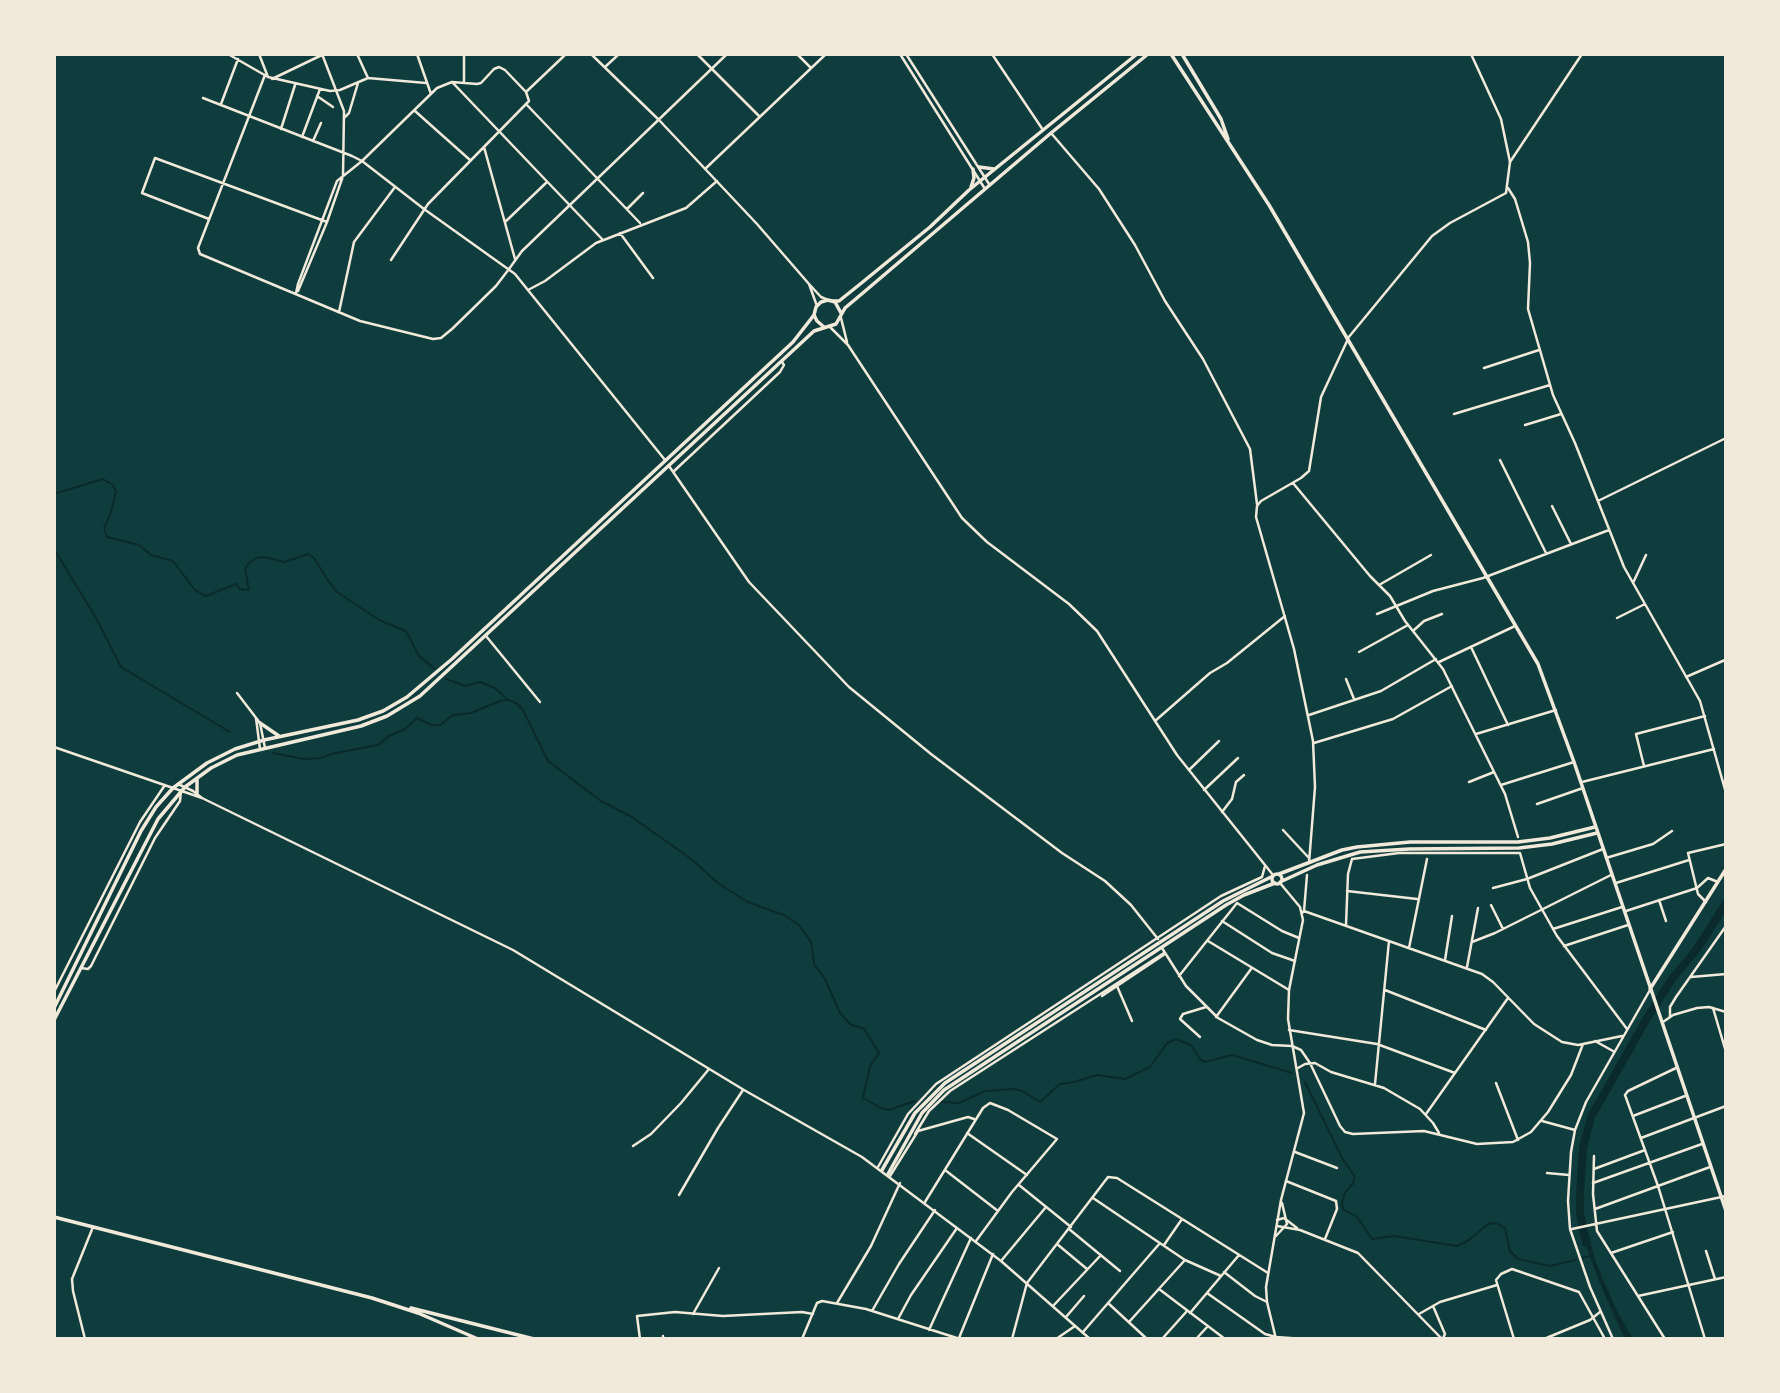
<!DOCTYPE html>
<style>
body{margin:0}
#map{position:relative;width:1780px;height:1393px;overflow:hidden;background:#0f3d3e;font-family:"Source Serif 4",serif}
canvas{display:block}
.frame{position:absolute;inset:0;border:56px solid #f1e9da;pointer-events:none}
</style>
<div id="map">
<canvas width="1780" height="1393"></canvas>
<div class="frame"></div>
</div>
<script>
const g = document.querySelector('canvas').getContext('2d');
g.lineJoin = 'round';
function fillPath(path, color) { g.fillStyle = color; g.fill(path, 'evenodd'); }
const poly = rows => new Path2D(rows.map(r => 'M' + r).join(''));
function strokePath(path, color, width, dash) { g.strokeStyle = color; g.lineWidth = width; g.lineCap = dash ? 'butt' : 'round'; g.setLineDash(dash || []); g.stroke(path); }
fillPath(poly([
 [1588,1231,1594,1257,1603,1279,1619,1315,1633,1339,1625,1339,1603,1291,1581,1233]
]), '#0a2a2b');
strokePath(poly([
 [54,494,103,479,113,485,116,492,110,515,104,528,107,537,139,545,151,555,173,561,195,590,206,596,236,584,240,589,249,590,245,569,249,563,256,558,264,557,285,562,308,554,314,558,327,579,337,592,379,620,406,631,419,656,435,669],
 [54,549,96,618,121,667,230,732],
 [446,679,465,686,480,682,495,688,508,700],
 [273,753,304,759,321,758,331,754,378,745,389,736,405,729,417,718,431,725,440,725,453,715,471,713,500,701,509,700,516,703,523,710,548,761,601,801,630,816,690,858,719,884,748,902,784,915,799,925,811,942,814,964,825,979,840,1013,850,1024,864,1029,879,1053,870,1066,863,1098,881,1108,889,1110,915,1101],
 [1305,1082,1343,1160,1354,1175,1354,1182,1345,1193,1342,1202,1343,1209,1357,1217,1372,1239,1394,1236,1457,1246,1469,1240,1488,1224,1496,1223,1505,1228,1510,1251,1518,1259,1550,1266,1576,1260],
 [941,1102,959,1103,985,1091,1015,1089,1022,1091,1040,1102,1060,1084,1074,1082,1097,1075,1125,1079,1150,1067,1167,1043,1176,1039,1191,1045,1201,1060,1205,1062,1232,1055,1292,1073],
 [1583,1258,1589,1256]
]), '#0a2a2b', 2);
strokePath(poly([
 [1586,1243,1580,1213,1580,1193,1583,1148,1591,1117,1647,1018,1672,979,1697,949,1726,903]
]), '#0a2a2b', 8);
strokePath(poly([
 [228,54,268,77,330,91,340,90,368,78,426,83],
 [259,54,268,77],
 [357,54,368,78],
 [417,54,431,94],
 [464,54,464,82],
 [697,54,759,116],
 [797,54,811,68],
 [992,54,1043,130],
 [1471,54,1501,119,1510,162],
 [605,67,619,54],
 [265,75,198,248,200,254,360,321,433,339,441,338,452,329,496,286,509,269],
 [272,79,324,54],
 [452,82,602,239],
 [526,92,566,54],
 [317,96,333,107],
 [203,98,352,156,362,161,424,209],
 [221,104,238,59],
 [526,104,640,223],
 [415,111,470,160],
 [345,117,349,113,358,83],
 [281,129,295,85],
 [1051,133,1099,189,1135,245,1165,301,1203,359,1250,449,1257,504],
 [302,137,320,89],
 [313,141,321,123],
 [484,147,515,259],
 [705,169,826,54],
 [1508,188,1515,199,1528,242,1530,263,1528,309,1553,395,1575,443,1624,567,1700,701,1726,793],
 [627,209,643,193],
 [209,219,142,193,155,158,327,222],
 [505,222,547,182],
 [620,233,653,278],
 [528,290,545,281,596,243,686,208,717,181],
 [298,291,327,222,343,176,344,111,322,54],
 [296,293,298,284,337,181,362,161,437,88,452,82,477,84,481,83,494,69,499,67,505,70,526,92,529,101,428,204,391,260],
 [339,312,354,242,395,187],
 [1484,368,1539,350],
 [1454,414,1550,385],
 [1525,425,1561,414],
 [1500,460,1546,553],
 [669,466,749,582,849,687,931,754,1062,853,1105,881,1131,905,1158,939],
 [673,472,780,372,784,365,782,362],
 [1293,483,1370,576,1390,596,1405,621,1443,669,1505,794,1518,837],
 [1598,501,1726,438],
 [1552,506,1571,544],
 [1633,583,1646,555],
 [1379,585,1431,555],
 [1377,614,1433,591,1483,578,1609,530],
 [1617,618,1645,604],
 [1413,631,1424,621,1442,614],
 [486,636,540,702],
 [1471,647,1508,725],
 [1359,652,1408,625],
 [1439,662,1515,626],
 [1686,677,1725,660],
 [1346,679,1354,699],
 [237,693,260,723,265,748],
 [1309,715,1381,691,1436,659],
 [256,718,260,749],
 [1155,721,1210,673,1227,663,1285,616],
 [1476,734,1556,710],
 [1314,743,1393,719,1452,686],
 [54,747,173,788],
 [1644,766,1636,734,1705,716],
 [1189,770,1219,741],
 [1469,782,1494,772],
 [1582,782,1714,749],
 [1501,785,1574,762],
 [1204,790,1238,758],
 [1537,804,1583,788],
 [1222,812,1232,799,1236,782,1244,775],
 [1283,830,1309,858],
 [1606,858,1653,844,1672,831],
 [1309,863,1315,787,1313,741,1294,649,1256,517,1257,506,1261,501,1301,478,1309,471,1321,397,1348,339],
 [1616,883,1689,860],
 [1493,888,1527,879,1603,849],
 [1347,891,1417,899],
 [1659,900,1666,921],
 [1706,902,1698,894,1688,853,1726,844],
 [1491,905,1503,929],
 [1304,911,1482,974,1493,982,1534,1024,1562,1042,1578,1045,1622,1036],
 [1626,911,1697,888,1708,878,1718,882],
 [1302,913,1304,911,1307,875],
 [1222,921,1272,953,1295,961],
 [1346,925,1348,874,1352,859,1399,853,1520,853,1530,888,1557,936,1627,1029],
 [1553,929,1622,907],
 [1208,941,1289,990],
 [1472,942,1495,933,1611,875],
 [1564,946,1628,925],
 [1162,948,1186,986,1218,1018,1257,1040,1272,1045,1292,1046,1301,1050,1310,1063,1340,1126,1345,1132,1353,1134,1424,1131,1477,1144,1513,1142,1531,1132,1548,1112,1571,1075,1583,1044],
 [1409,948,1427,859],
 [1445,960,1452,916],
 [1467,967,1478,908],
 [81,968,88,969,91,966,155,838,180,801,181,791],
 [1179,976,1237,903,1282,931,1299,938],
 [1691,977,1726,974],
 [1117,986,1132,1021],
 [1385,990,1486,1030],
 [54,992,140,822,165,785],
 [1102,996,1165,954],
 [1713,1008,1726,1052],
 [1216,1017,1251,969],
 [1670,1017,1670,1007,1676,997,1726,926],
 [1289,1030,1377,1044,1455,1073],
 [1200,1037,1180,1019,1183,1014,1206,1007],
 [1595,1041,1613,1051],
 [1298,1068,1305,1064,1315,1063,1331,1072,1384,1088,1420,1109,1433,1123,1439,1133],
 [1676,1068,1628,1091,1625,1095,1658,1186,1705,1339],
 [1496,1083,1518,1140],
 [1375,1084,1389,941],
 [1426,1114,1508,998],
 [1633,1116,1685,1096],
 [1542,1121,1575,1130],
 [967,1133,1027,1175],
 [915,1134,929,1111,950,1091,1164,953],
 [1641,1138,1694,1118],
 [633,1146,651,1134,681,1103,709,1069],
 [1295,1152,1337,1168],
 [1594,1156,1593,1194,1597,1231,1665,1339],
 [878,1167,908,1114,936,1084,1221,896,1262,877,1265,866],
 [1594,1169,1645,1150],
 [945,1170,998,1211],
 [1547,1173,1569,1175],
 [890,1176,918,1131,968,1117,974,1119],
 [1286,1181,1336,1201,1337,1209,1325,1239],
 [1593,1183,1702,1144],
 [1019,1185,1071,1227],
 [679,1195,718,1128,743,1090],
 [1093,1198,1185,1260,1221,1276],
 [925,1202,983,1108,990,1103,1008,1110,1057,1139,1012,1192,976,1241],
 [1595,1209,1710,1167],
 [1277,1220,1284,1218,1297,1228],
 [1277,1226,1300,1230,1358,1253,1442,1339],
 [1069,1229,1120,1271],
 [1572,1229,1726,1196],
 [1057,1244,1087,1269],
 [1164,1245,1182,1219],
 [1706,1251,1715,1279],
 [1611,1253,1673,1232],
 [1001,1261,1046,1207],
 [1224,1272,1255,1296,1267,1302],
 [1159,1289,1225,1339],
 [1207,1293,1265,1334,1276,1337,1304,1339],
 [1638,1296,1726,1277],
 [837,1303,871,1246,900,1183],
 [1108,1303,1147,1339],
 [1053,1306,1101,1255],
 [1433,1306,1445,1334,1443,1338],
 [872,1311,899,1264,935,1210],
 [1190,1313,1239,1255],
 [693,1314,719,1268],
 [1419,1314,1440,1302,1497,1285],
 [1066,1317,1084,1296],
 [898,1319,911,1295,957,1228],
 [1129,1322,1185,1260],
 [929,1330,971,1238],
 [1083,1332,1160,1243],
 [663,1336,663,1339],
 [959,1338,993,1254],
 [85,1339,73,1291,72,1279,93,1227],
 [640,1339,637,1316,675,1312,723,1316,802,1312,813,1314],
 [802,1339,817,1303,822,1301,866,1309,960,1339],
 [1012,1339,1027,1283,1108,1177,1117,1178,1268,1273],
 [1056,1339,1075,1326],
 [1162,1339,1187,1311],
 [1196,1339,1208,1326],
 [1514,1339,1496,1280,1501,1274,1512,1269,1579,1292,1605,1339],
 [1544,1339,1590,1320,1600,1312],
 [1613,1339,1590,1287,1570,1229,1568,1201,1571,1152,1575,1130,1586,1102,1650,990]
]), '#f1e9da', 2.5);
strokePath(poly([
 [591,54,659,120,757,224,809,284,821,297,828,300],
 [900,54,985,189],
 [906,54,989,184],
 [424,209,515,274,665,460],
 [509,269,522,251,727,54],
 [809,284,817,306],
 [841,318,847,342],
 [830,327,848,345,962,518,987,542,1069,604,1097,631,1177,755,1273,875],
 [1348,338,1432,236,1450,223,1506,193,1510,162,1582,54],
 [178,784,193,791,202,798],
 [173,788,202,798,513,950,744,1090,862,1157,1001,1261,1090,1339],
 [1663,1022,1673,1015,1697,1008,1709,1007,1726,1012],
 [1694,1118,1726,1106],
 [1276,1236,1287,1224,1282,1203],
 [1276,1339,1267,1302,1266,1287,1281,1200,1304,1113,1288,1019,1289,990,1303,920,1300,907,1280,883]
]), '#f1e9da', 2.5);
strokePath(poly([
 [1279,874,1342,850,1357,847,1410,842,1518,842,1550,838,1595,827],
 '1272 879a5 5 0 1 1 10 0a5 5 0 1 1-10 0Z',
 [1280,882,1317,865,1360,852,1409,849,1519,848,1552,844,1597,833],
 [1650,989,1726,869],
 [882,1170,915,1113,945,1083,1223,901,1273,876],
 [888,1174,922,1113,944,1090,1226,905,1244,895,1275,883]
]), '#f1e9da', 3.5);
strokePath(poly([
 [1171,54,1269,205,1538,664,1574,762,1726,1211],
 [1182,54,1221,119,1228,139],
 [979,167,994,169],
 [971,187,974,178,973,169],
 [832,301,839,301,859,285,930,227,969,190,1137,54],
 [824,327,817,321,814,315,816,307,821,302,828,300,835,302,841,313],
 [260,723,279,736],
 [197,793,197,778],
 [54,1008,141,831,156,807,173,788,207,763,235,749,264,740,358,720,383,711,407,697,452,659,793,342,814,315],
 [54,1020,158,819,185,787,211,768,237,755,361,726,387,716,420,696,814,331,836,324,845,308,864,292,1051,133,1148,54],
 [54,1217,372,1298,418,1313,478,1339],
 [411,1308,534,1339]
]), '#f1e9da', 3.5);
</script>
